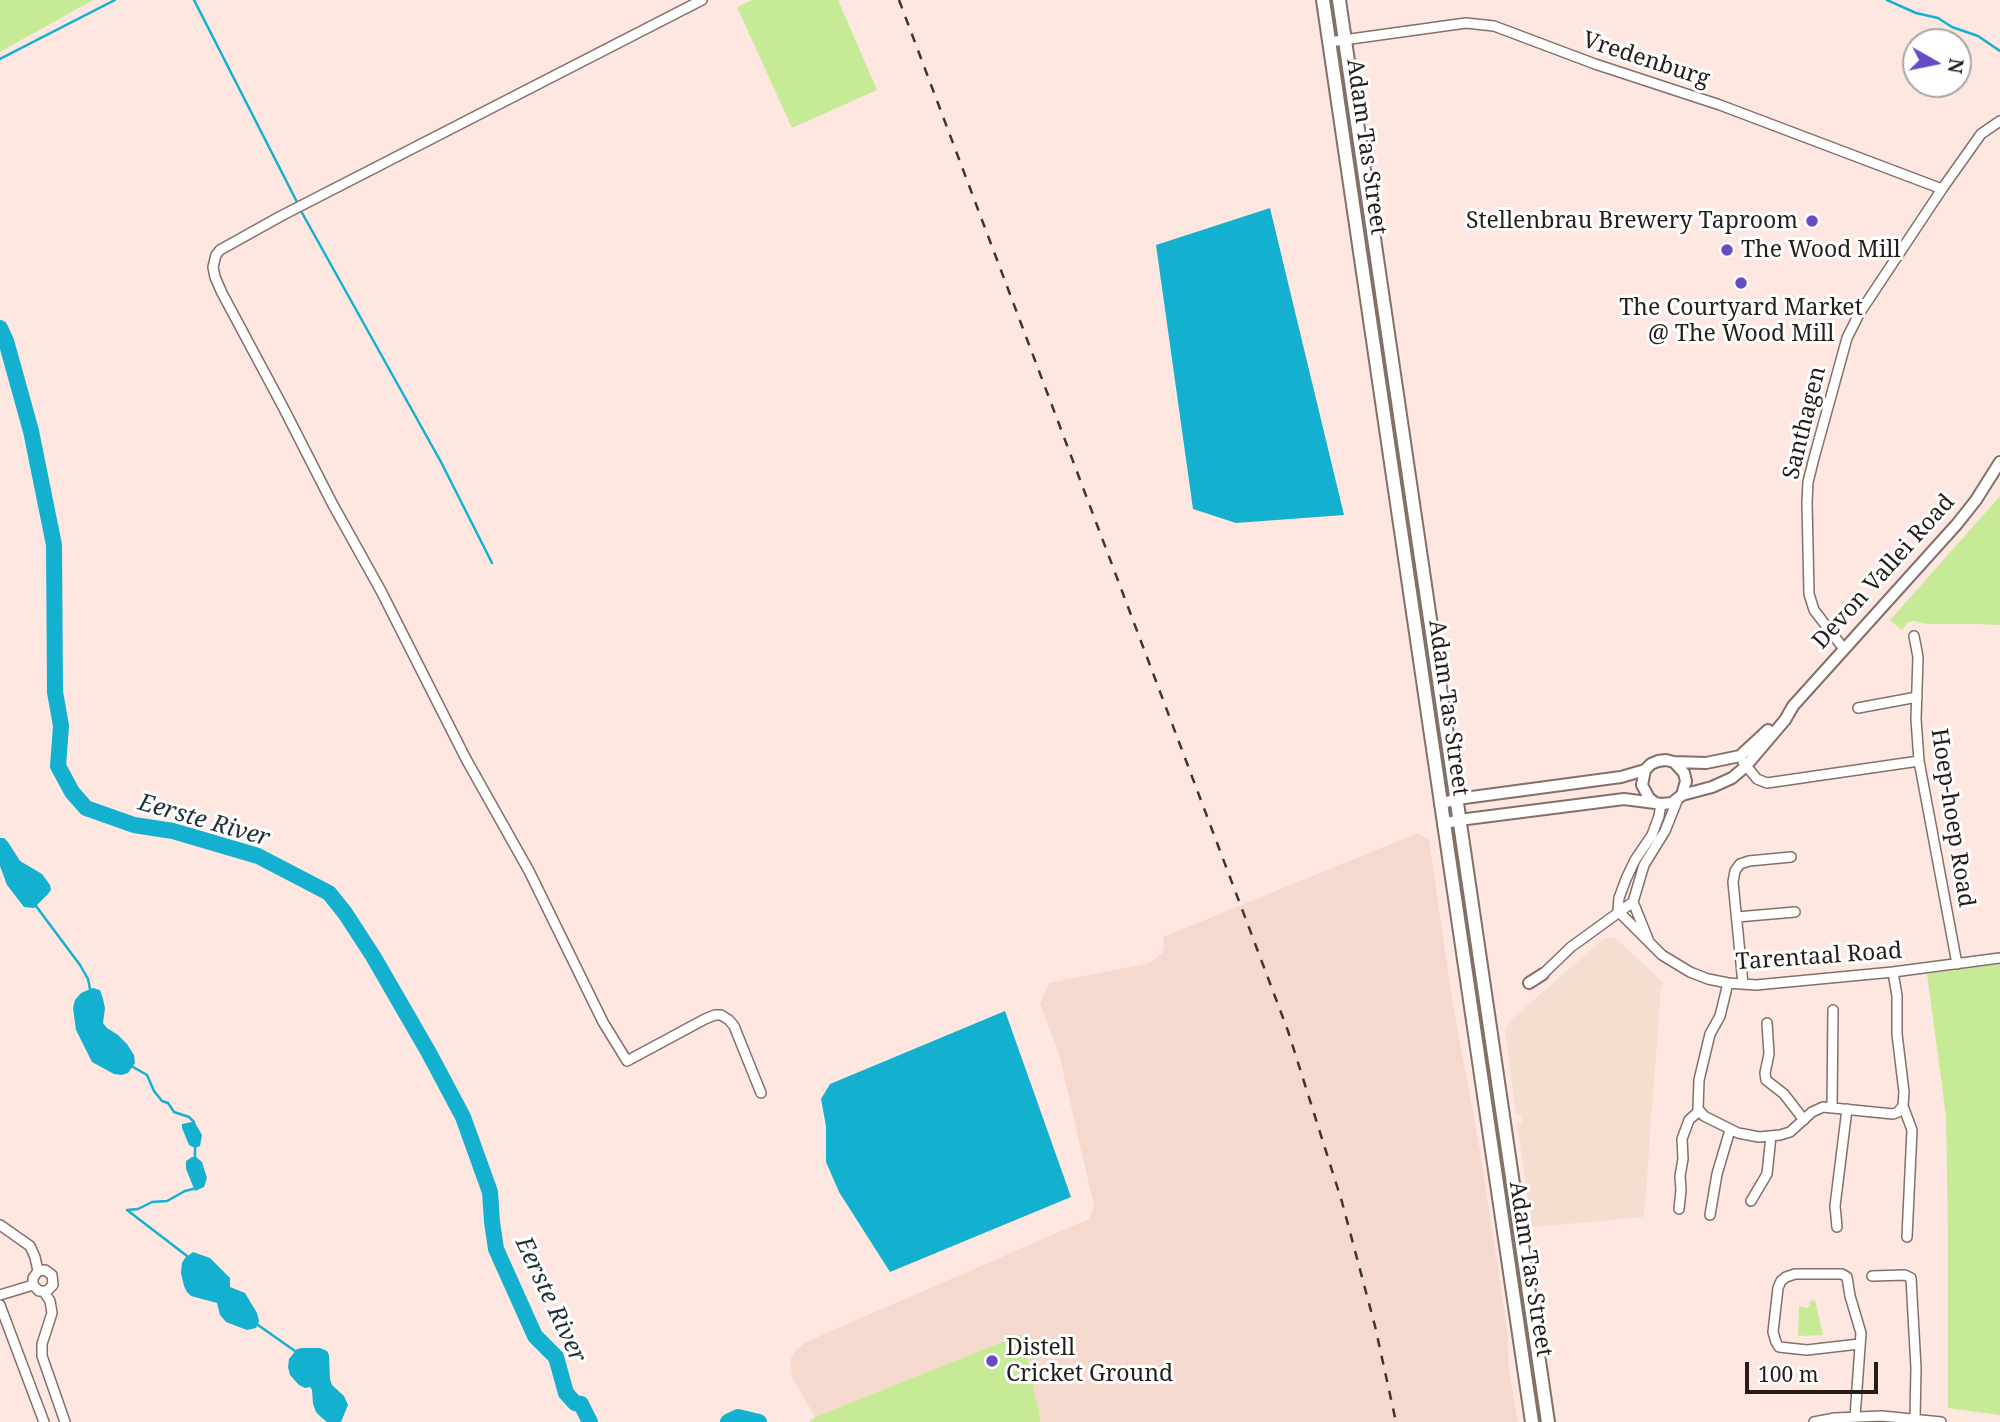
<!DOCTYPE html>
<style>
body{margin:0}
#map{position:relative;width:2000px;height:1422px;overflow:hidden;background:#fde7e0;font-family:"Noto Serif",serif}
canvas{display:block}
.north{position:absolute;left:1902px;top:28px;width:70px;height:70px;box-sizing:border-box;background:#fff;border:2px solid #a7a5a3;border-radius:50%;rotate:99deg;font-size:19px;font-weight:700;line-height:28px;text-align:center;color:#241d1a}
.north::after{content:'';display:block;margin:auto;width:24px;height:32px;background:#654cc5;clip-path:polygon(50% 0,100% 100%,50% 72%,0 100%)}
.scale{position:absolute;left:1745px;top:1362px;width:133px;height:32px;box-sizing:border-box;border:4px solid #241d1a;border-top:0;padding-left:9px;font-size:21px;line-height:24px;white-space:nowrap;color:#241d1a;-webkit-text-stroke:5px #fff;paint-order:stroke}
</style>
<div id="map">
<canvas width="2000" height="1422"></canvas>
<div class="north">N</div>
<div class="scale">100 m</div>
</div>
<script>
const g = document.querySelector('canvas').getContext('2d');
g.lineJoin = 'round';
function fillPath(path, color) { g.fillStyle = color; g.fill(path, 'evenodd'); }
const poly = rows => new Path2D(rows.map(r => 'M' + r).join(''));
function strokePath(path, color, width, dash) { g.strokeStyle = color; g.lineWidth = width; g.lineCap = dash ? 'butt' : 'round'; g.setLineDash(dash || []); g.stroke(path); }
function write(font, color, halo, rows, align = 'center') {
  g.font = font + ' "Noto Serif",serif'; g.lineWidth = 6; g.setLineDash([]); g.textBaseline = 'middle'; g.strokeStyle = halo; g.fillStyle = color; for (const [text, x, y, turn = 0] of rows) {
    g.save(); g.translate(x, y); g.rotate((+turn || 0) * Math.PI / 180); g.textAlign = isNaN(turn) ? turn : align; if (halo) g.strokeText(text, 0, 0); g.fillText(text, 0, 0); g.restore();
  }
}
fillPath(poly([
 [1604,938,1615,938,1664,983,1661,987,1644,1217,1532,1227,1517,1124,1522,1123,1521,1114,1516,1115,1505,1032,1510,1021]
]), '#f3decf');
fillPath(poly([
 [1418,833,1429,840,1453,1005,1480,1150,1507,1329,1509,1370,1518,1422,1041,1422,1022,1334,815,1417,793,1379,791,1368,791,1358,797,1349,806,1342,1089,1219,1094,1206,1059,1054,1040,1004,1049,983,1150,963,1162,953,1164,944,1163,937]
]), '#f6d9ce');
fillPath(poly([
 [0,0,93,0,0,52],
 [752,0,838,0,877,90,792,128,737,7],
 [2000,496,2000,625,1979,624,1927,624,1914,621,1908,622,1902,630,1890,620],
 [2000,963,2000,1415,1948,1408,1948,1233,1946,1116,1927,974],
 [1815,1300,1823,1335,1798,1336,1799,1306,1807,1308,1810,1306,1809,1302],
 [1022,1334,1041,1422,809,1422,815,1417]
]), '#c7ea96');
fillPath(poly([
 [1270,208,1344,515,1236,523,1193,509,1156,245],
 [0,838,4,838,8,842,20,861,42,874,50,885,51,890,48,894,34,908,24,907,7,885,0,866],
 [93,988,100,990,103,999,105,1008,103,1023,107,1028,118,1035,127,1044,134,1055,135,1063,128,1073,122,1075,114,1074,92,1062,76,1030,73,1008,75,1000,81,993],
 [1005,1011,1071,1197,890,1272,839,1192,826,1162,826,1126,821,1099,830,1084],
 [192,1122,195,1123,202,1135,200,1146,195,1148,189,1145,182,1128,182,1124],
 [192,1157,196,1157,202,1162,207,1178,204,1187,195,1191,186,1169,186,1161],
 [193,1252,210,1258,230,1278,230,1287,245,1293,257,1313,259,1321,256,1328,247,1330,226,1322,220,1315,217,1303,191,1296,187,1292,184,1286,181,1273,182,1263,185,1258],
 [302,1348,320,1348,327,1351,329,1355,330,1379,332,1385,344,1396,348,1405,341,1422,327,1422,322,1418,316,1412,313,1404,312,1390,310,1387,305,1388,299,1385,290,1375,288,1367,289,1359,297,1349]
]), '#14b0d0');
strokePath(poly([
 [194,0,298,204],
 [1887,0,1916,13,1938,18,1952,27,1978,36,2000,51],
 [0,59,115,0],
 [301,211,441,462,492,563],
 [36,906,80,965,88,979,90,989],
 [133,1067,147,1075,154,1091,162,1101,168,1103,174,1112,189,1117,194,1122],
 [195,1157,195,1148],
 [187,1256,127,1210,138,1209,152,1202,167,1201,185,1191,193,1189],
 [258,1325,295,1351]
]), '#14b0d0', 2.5);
strokePath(poly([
 [0,328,6,341,31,431,54,545,55,692,61,726,58,766,72,792,86,808,134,825,173,831,258,856,329,893,345,913,373,956,429,1053,463,1117,490,1192,492,1222,496,1249,535,1336,556,1357,566,1393,575,1403,581,1404,590,1422],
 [728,1422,738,1417,759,1422]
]), '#14b0d0', 16);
const minor = poly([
 [702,0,281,216,220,250,216,255,213,267,215,277,222,293,283,407,332,503,381,591,466,759,529,871,603,1022,627,1061,705,1019,715,1015,721,1015,729,1020,734,1026,761,1093],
 [1329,42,1466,23,1494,26,1595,64,1720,105,1942,189],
 [1914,636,1918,657,1916,719,1919,761,1957,964],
 [1844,649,1814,610,1809,594,1807,503,1808,482,1814,458,1847,338,1859,314,1942,189,1981,134,2000,121],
 [1858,708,1917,697],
 [1743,762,1757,779,1767,783,1919,761],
 [1661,804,1659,816,1652,835,1635,860,1626,879,1619,898,1618,911,1662,955,1690,972,1708,979,1728,983,1756,985,1893,972,2000,958],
 [1633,902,1644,865,1665,831,1677,801],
 [1633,902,1648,939],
 [1737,917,1795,912],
 [1893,972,1897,996,1897,1034,1904,1092,1903,1106,1912,1130,1907,1237],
 [1543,974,1571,947,1633,902],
 [1728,983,1720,1016,1710,1034,1699,1080,1698,1109,1704,1116,1738,1133,1759,1137,1780,1135,1790,1132,1812,1112,1823,1107,1893,1114,1898,1112,1903,1106],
 [1743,984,1733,882,1735,871,1740,864,1749,861,1791,857],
 [1767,1023,1769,1054,1765,1073,1766,1080,1784,1094,1804,1120],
 [1832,1108,1833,1010],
 [1751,1201,1767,1174,1771,1136],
 [1679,1209,1681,1190,1680,1176,1683,1159,1682,1139,1689,1120,1699,1111],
 [1710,1215,1717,1174,1730,1130],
 [0,1225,30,1246,35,1257,38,1271,33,1278,33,1285,39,1291,47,1291,53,1285,52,1275,45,1270,38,1271],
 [1837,1227,1835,1206,1847,1109],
 [1872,1276,1905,1275,1911,1278,1916,1368,1915,1419],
 [44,1292,50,1301,52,1313,42,1344,42,1356,65,1422],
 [0,1295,33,1285],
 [0,1305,44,1422],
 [1855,1417,1861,1333,1850,1296,1847,1277,1842,1274,1795,1274,1786,1277,1781,1281,1778,1288,1773,1332,1776,1342,1779,1347,1807,1350,1859,1344],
 [1814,1422,1835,1418,1882,1416,1941,1422]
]);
const tertiary = poly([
 [1674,762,1684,773,1686,781,1682,795,1672,803,1661,804,1655,803,1649,798,1642,785,1645,770,1651,764,1658,761,1666,760,1674,762,1706,763,1740,756,1768,730],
 [1682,795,1712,787,1732,778,1745,767,1785,720,1793,706,1957,524,1976,500,2000,462],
 [1440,804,1457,799,1621,777,1645,770],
 [1443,824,1459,820,1624,799,1655,803],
 [1529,983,1543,974]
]);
const secondary = poly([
 [1323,0,1532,1422],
 [1339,0,1548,1422]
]);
strokePath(minor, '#837069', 12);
strokePath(tertiary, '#837069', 14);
strokePath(secondary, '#837069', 16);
strokePath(minor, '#fff', 9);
strokePath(tertiary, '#fff', 10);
strokePath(secondary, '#fff', 12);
strokePath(poly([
 [899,0,1288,1031,1342,1202,1375,1326,1396,1422]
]), '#3d3531', 2.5, [9, 9]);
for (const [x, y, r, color] of [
 [1812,221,7,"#654cc5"],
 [1727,250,7,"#654cc5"],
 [1741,283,7,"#654cc5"],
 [992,1361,7,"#654cc5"]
]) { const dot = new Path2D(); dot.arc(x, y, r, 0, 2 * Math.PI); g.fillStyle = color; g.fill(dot); strokePath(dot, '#fff', 2.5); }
write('23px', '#241d1a', '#fff', [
 ["Vredenburg",1646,60,18],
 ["Adam Tas Street",1366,147,82],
 ["Santhagen",1805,423,-76],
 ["Devon Vallei Road",1884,572,-48],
 ["Adam Tas Street",1448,708,82],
 ["Hoep-hoep Road",1952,818,81],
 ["Tarentaal Road",1819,957,-4],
 ["Adam Tas Street",1530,1269,81]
]);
write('23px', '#241d1a', '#fff', [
 ["Stellenbrau Brewery Taproom",1798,221,"right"],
 ["The Wood Mill",1741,250],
 ["The Courtyard Market",1741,308,"center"],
 ["@ The Wood Mill",1741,334,"center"],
 ["Distell",1006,1348],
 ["Cricket Ground",1006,1374]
], 'left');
write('italic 24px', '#1b3137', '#fff', [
 ["Eerste River",204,821,16],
 ["Eerste River",550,1300,65]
]);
</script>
